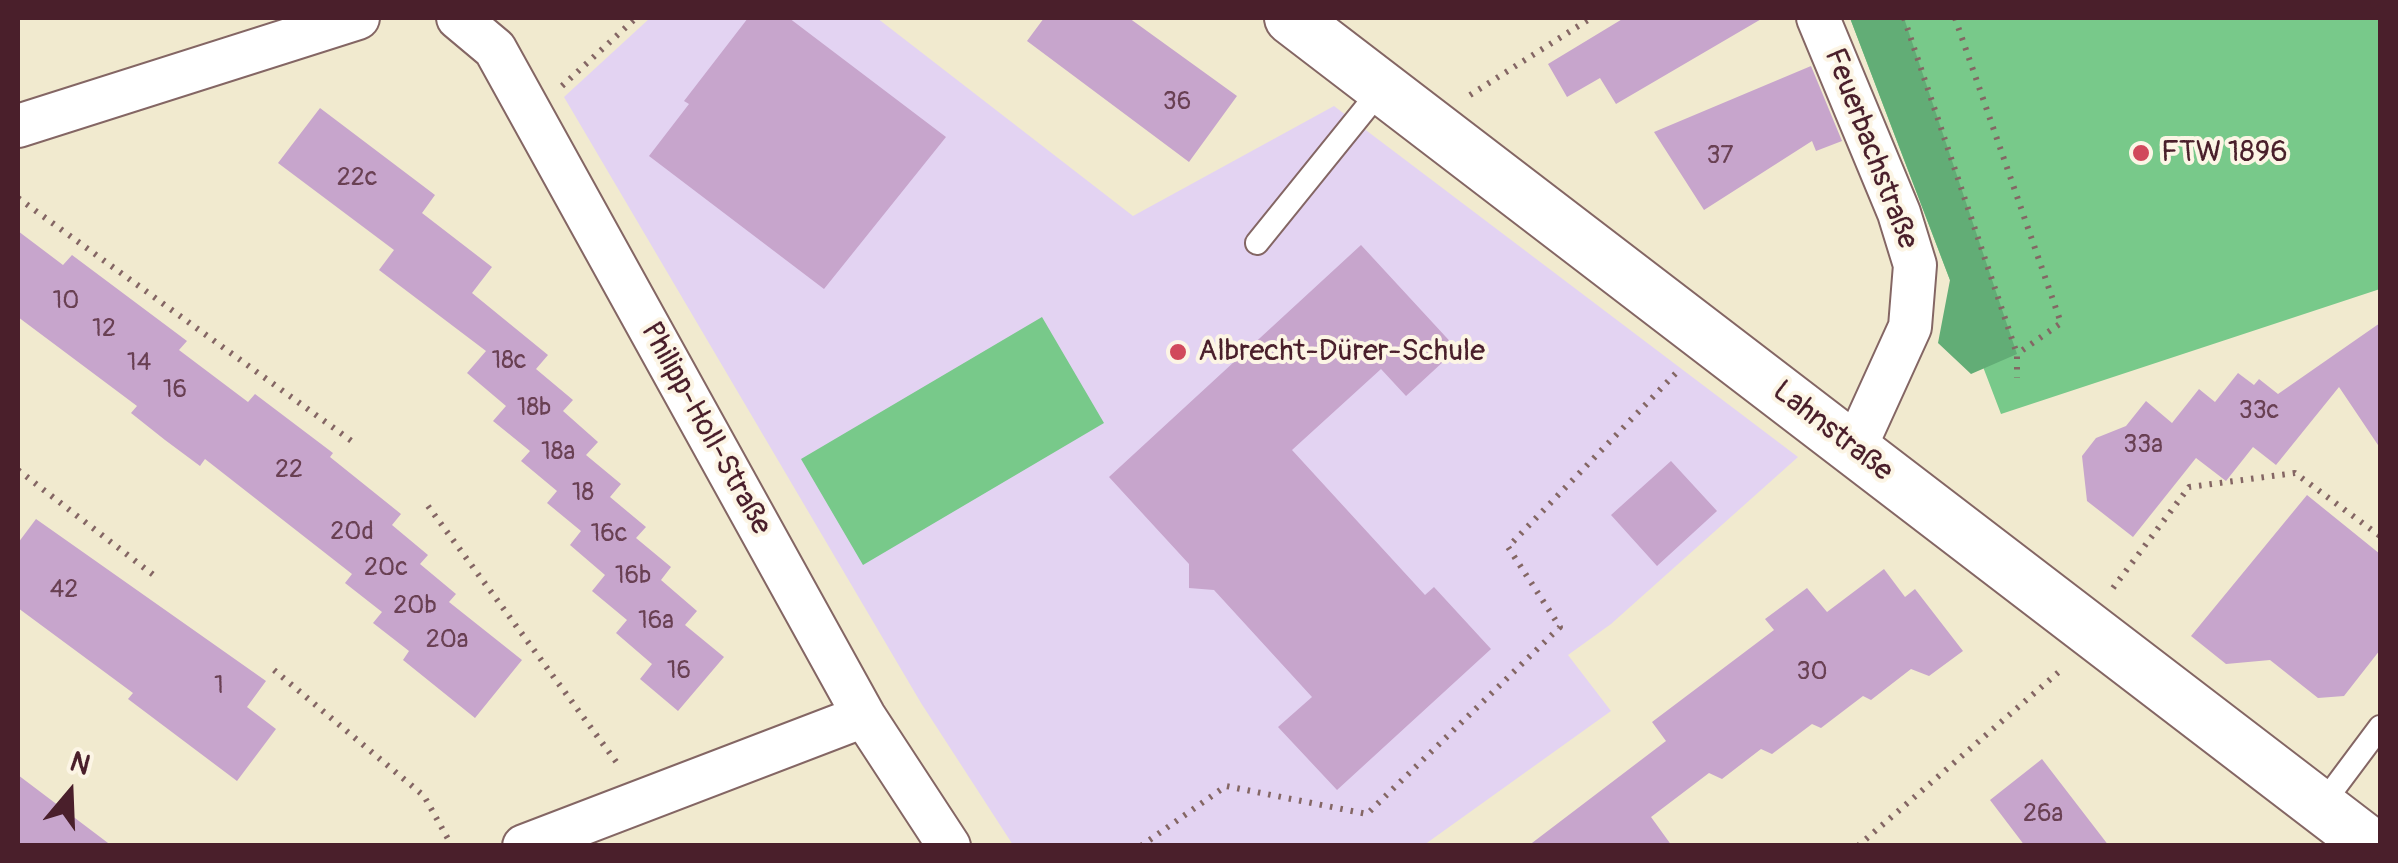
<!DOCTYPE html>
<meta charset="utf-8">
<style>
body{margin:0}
#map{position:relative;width:2398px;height:863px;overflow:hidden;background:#f1eacf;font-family:Pangolin,sans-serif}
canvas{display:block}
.frame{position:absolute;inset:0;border:20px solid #4a1f2b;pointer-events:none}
.north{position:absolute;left:20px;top:743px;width:100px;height:100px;-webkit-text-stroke:8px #fcf5e5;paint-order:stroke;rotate:19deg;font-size:28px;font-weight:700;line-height:40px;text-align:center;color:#4a1f2b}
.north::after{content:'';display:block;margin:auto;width:35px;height:45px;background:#4a1f2b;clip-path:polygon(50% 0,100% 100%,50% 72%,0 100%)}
</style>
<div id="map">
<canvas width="2398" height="863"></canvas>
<div class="frame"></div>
<div class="north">N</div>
</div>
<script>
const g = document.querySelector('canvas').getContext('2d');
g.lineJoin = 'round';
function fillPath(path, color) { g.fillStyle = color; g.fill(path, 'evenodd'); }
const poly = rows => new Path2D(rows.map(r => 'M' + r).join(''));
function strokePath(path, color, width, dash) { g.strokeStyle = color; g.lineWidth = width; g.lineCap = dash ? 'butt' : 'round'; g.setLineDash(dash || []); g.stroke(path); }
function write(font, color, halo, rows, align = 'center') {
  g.font = font + ' Pangolin,sans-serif'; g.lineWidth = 8; g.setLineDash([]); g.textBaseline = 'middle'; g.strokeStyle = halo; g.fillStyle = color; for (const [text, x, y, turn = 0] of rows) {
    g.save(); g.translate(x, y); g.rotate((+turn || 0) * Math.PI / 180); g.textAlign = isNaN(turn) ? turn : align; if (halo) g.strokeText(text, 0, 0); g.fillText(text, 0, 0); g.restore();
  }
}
fillPath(poly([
 [650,18,877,18,1133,216,1334,106,1798,457,1611,624,1568,655,1611,711,1424,845,1013,845,921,703,564,97]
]), '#e3d3f2');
fillPath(poly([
 [1850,18,2380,18,2380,289,2001,414],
 [1042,317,1104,423,863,565,801,459]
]), '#78c98a');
fillPath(poly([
 [1850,18,1904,18,2017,354,1971,374,1938,343,1950,280]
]), '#62ad76');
fillPath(poly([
 [748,18,789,18,946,137,824,289,649,156,689,104,684,101],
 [1044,18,1129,18,1237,96,1189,162,1027,41],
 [1624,18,1763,18,1616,104,1600,78,1567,97,1548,64],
 [1811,66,1842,141,1816,151,1812,141,1704,210,1654,132],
 [320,108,435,195,422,213,492,267,472,293,548,355,536,369,573,400,563,411,598,442,586,455,621,484,610,497,646,527,636,538,671,567,661,580,697,611,685,625,724,657,678,711,640,679,652,664,616,633,627,620,592,591,605,575,570,545,581,531,547,503,557,491,521,461,530,451,493,421,506,406,467,373,486,351,379,270,394,250,278,163],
 [18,231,63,265,72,255,187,341,179,350,248,402,255,394,333,453,330,457,401,514,392,525,428,555,420,564,456,594,449,602,522,660,475,718,403,660,409,651,373,623,382,612,345,583,352,574,205,459,200,466,165,440,131,413,137,406,18,317],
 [1361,245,1457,349,1406,396,1381,369,1292,450,1425,595,1434,587,1491,649,1337,790,1278,727,1312,697,1214,590,1189,588,1189,564,1109,477],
 [2380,323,2380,448,2339,387,2276,465,2253,447,2226,481,2196,458,2133,537,2087,501,2082,456,2096,438,2126,426,2146,401,2172,423,2199,389,2215,402,2238,373,2254,385,2259,379,2278,394],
 [1671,461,1717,511,1657,566,1611,515],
 [2307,495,2380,554,2380,650,2344,696,2318,698,2270,660,2226,664,2191,636],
 [36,519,266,681,247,707,276,729,237,781,128,699,133,693,18,608,18,543],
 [1884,569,1905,597,1915,589,1963,651,1929,676,1911,669,1871,700,1863,696,1821,728,1812,724,1772,754,1761,749,1722,779,1709,773,1651,817,1672,846,1528,846,1666,741,1652,722,1774,630,1765,619,1807,588,1827,612],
 [2042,759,2109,846,2025,846,1990,800],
 [18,775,112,846,18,846]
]), '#c7a5cc');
const service = poly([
 [1257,243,1383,87],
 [2321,806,2380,727]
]);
const minor = poly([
 [458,18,495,49,864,716,949,846],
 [1818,18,1899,213,1915,265,1910,327,1854,450],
 [18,126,358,18],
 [524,846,864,716]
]);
const tertiary = poly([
 [1291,18,2372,846]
]);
strokePath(service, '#846664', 26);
strokePath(minor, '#846664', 46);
strokePath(tertiary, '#846664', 56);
strokePath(poly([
 [1904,18,2017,354,2017,378],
 [1955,18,2061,323,2017,354],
 [562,86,636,18],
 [1470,95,1591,18],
 [18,198,353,442],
 [18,470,156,577],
 [428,506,617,763],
 [2113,588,2189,487,2295,473,2380,536],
 [274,670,424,796,452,846],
 [1141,846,1226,786,1367,814,1560,627,1508,547,1676,373],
 [1858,846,2061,670]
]), '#846664', 6, [2.5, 8]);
strokePath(service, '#fff', 22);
strokePath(minor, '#fff', 42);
strokePath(tertiary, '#fff', 52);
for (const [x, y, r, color] of [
 [2141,153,10,"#d1495b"],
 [1178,352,10,"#d1495b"]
]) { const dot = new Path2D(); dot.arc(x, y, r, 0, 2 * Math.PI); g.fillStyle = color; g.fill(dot); strokePath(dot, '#fcf5e5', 4); }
write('25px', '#694053', null, [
 ["36",1177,103],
 ["37",1720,157],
 ["22c",357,179],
 ["10",66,302],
 ["12",104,330],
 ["18c",509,362],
 ["14",139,364],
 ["16",175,391],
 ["18b",534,409],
 ["33c",2259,412],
 ["33a",2143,446],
 ["18a",558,453],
 ["22",289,471],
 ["18",583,494],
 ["20d",352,533],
 ["16c",609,535],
 ["20c",386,569],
 ["16b",633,577],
 ["42",64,591],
 ["20b",415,607],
 ["16a",656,622],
 ["20a",447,641],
 ["16",679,672],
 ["30",1812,673],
 ["1",219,687],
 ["26a",2043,815]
]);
write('30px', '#4a1f2b', '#fcf5e5', [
 ["Feuerbachstraße",1870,149,69],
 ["Philipp-Holl-Straße",705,429,61],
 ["Lahnstraße",1832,432,38]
]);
write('30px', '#4a1f2b', '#fcf5e5', [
 ["FTW 1896",2161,153],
 ["Albrecht-Dürer-Schule",1198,352]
], 'left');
</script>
